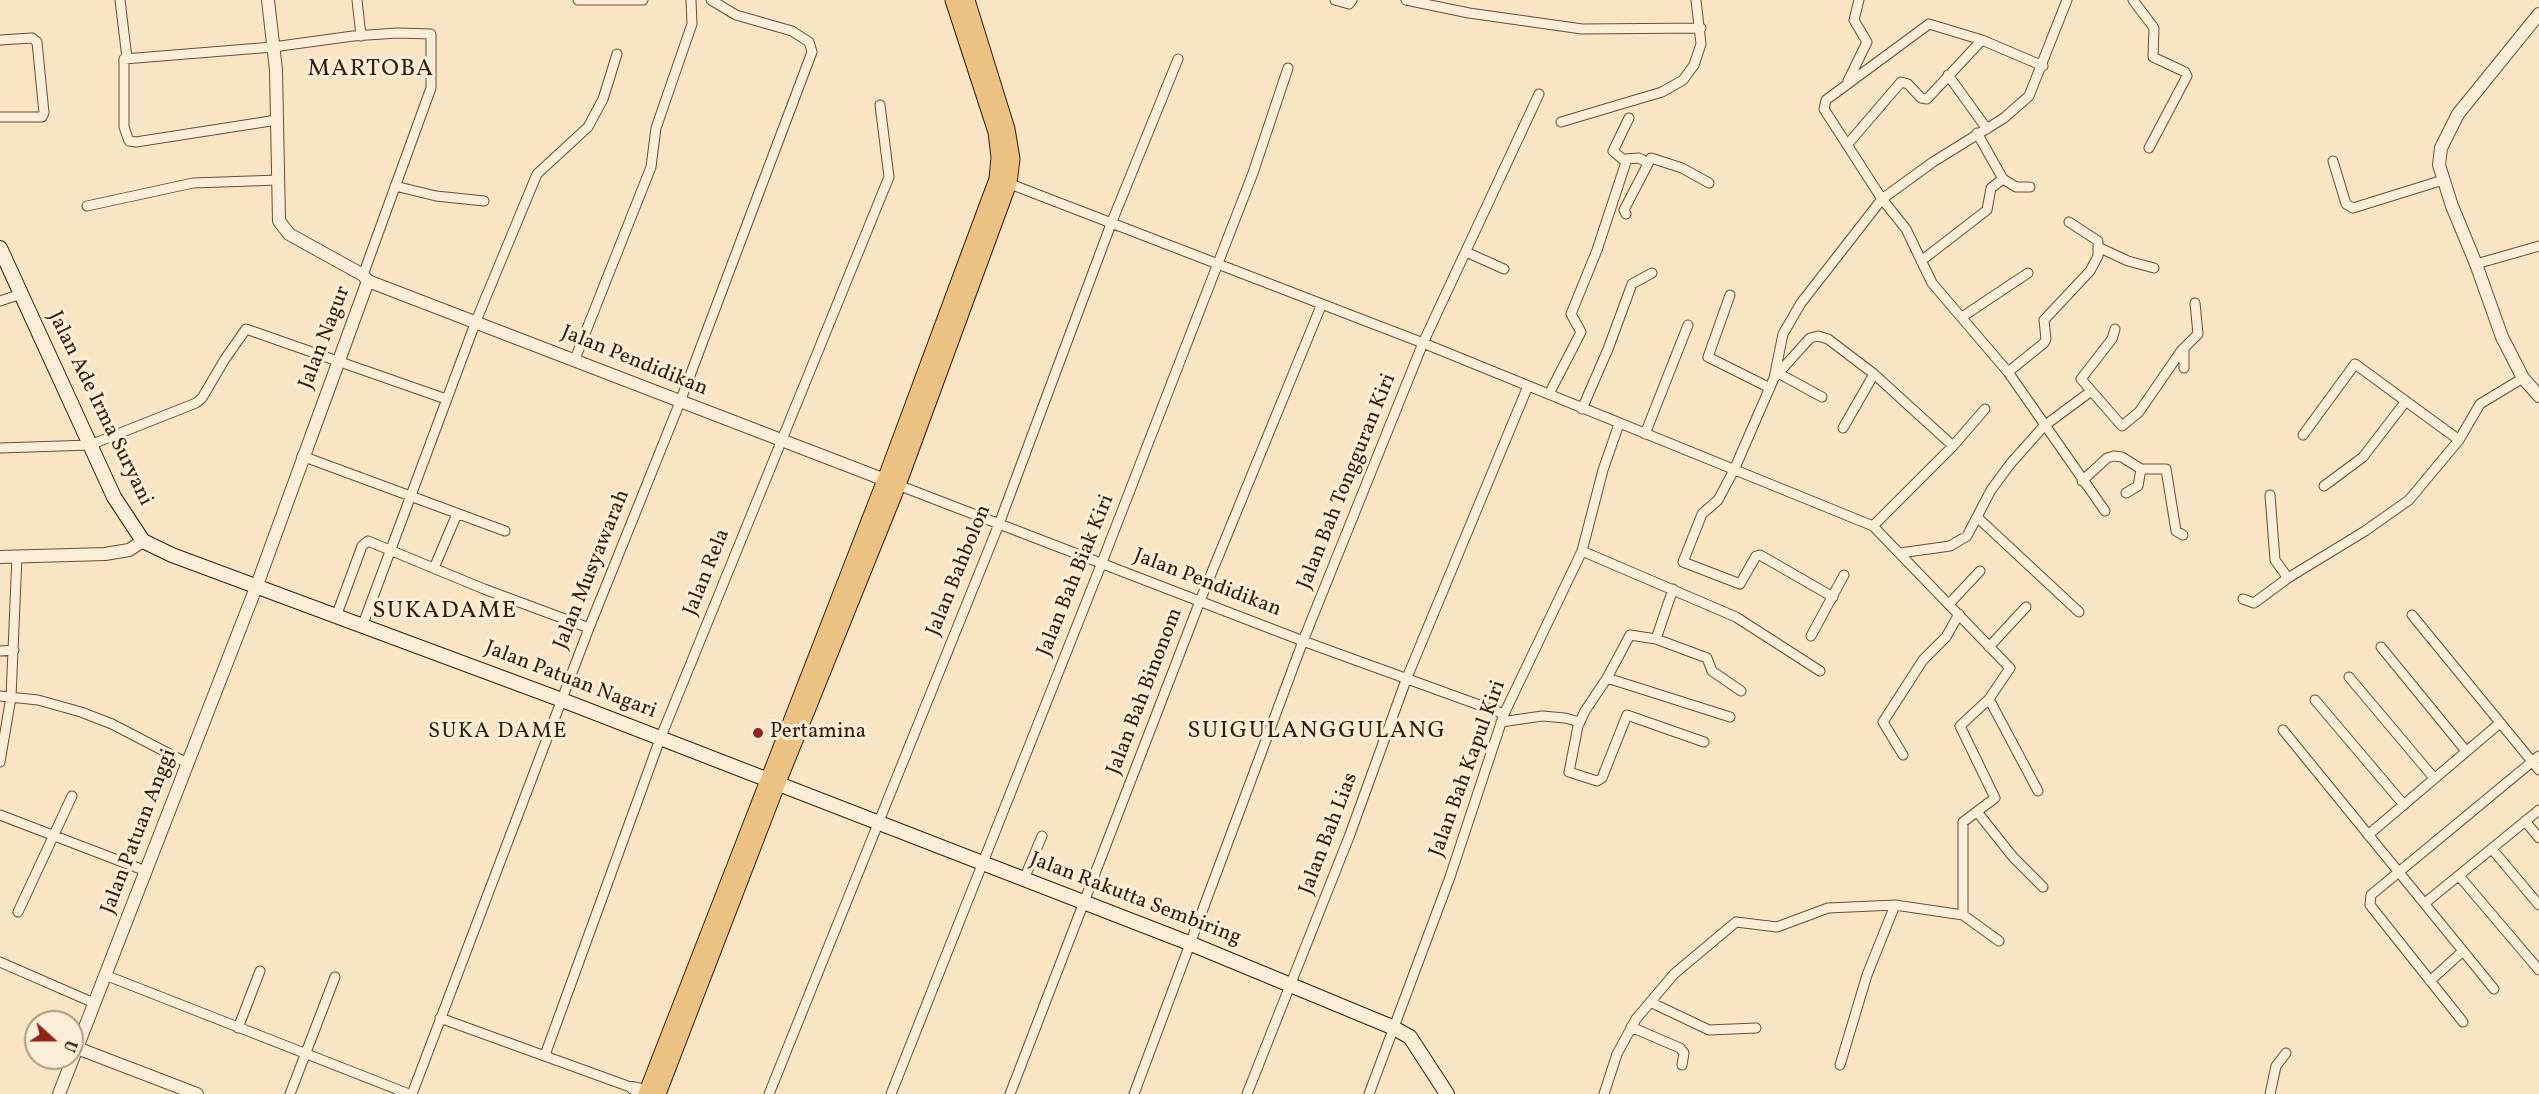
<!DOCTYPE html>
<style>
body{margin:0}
#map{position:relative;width:2539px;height:1094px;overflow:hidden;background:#f9e5c3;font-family:Vollkorn,serif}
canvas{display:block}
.north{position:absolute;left:24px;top:1010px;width:60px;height:60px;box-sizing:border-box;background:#fbeed8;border:2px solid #ad9a85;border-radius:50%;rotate:111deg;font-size:16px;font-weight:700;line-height:24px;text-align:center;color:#381c09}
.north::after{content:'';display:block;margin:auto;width:21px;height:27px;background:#8f2418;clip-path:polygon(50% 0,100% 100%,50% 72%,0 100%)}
</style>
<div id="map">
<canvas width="2539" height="1094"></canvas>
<div class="north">U</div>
</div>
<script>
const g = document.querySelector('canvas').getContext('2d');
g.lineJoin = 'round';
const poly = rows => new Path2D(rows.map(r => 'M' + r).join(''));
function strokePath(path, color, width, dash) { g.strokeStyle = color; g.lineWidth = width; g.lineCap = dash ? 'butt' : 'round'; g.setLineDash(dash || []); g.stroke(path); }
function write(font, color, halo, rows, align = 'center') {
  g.font = font + ' Vollkorn,serif'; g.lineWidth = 6; g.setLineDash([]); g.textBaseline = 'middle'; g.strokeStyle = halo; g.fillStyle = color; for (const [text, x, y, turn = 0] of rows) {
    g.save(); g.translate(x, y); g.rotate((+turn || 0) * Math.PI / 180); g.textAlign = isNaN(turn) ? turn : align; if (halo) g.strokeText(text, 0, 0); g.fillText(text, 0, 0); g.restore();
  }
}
const minor = poly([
 [120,0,127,58],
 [357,0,361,36],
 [578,0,643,0],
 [1335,0,1349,4,1352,0],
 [1406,0,1469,13,1582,29,1701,28],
 [2133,0,2154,28,2153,57,2185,72,2187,76,2149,148],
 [0,40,32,38,37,42,44,113,42,117,0,117],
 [2043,66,1982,40,1929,24,1826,100,1824,109,1882,199,1906,229,1932,283,2008,372,2105,511],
 [1948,75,1987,129],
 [1848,81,1867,42,1854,20,1859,0],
 [277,120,136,142,129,141,124,127,124,59,273,47,353,36,397,33,431,34,431,88,363,275],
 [1561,122,1662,92,1683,80,1694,65,1701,44,1696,0],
 [1977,133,2003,179,2016,187,2030,187],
 [1847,145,1901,82,1908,84,1921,98,1927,99,1982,40],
 [1625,159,1639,158,1648,163],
 [2333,161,2346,204,2353,208,2443,180],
 [1005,182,1423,343,1873,526,2010,668,1989,699,1960,726,1995,798,1963,822,1963,915,1895,905,1828,908,1777,927,1736,922,1674,974,1636,1019,1617,1054,1604,1094],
 [395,186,436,196,484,201],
 [87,206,193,183,279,180],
 [1626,214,1624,210,1651,158,1682,168,1709,183],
 [2100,248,2128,261,2154,268],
 [1466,252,1504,269],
 [1921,261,1987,210,1991,188,2003,179],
 [2476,264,2539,246],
 [1730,295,1708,357,1770,388],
 [0,301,21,294],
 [1962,317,2028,273],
 [2115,329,2112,339,2081,379,2122,426,2139,412,2181,351,2198,334,2195,303],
 [2184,348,2184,368],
 [575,359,651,167,656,128,692,24,691,0],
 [2008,372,2044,343,2046,339,2044,320,2090,271,2098,256,2098,241,2069,222],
 [1778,373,1822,397],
 [1774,378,1810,338,1818,336,1828,339,1874,374,1953,446],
 [1549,394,1581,332,1571,314,1597,250,1626,162,1613,151,1629,118],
 [1582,409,1608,349,1632,284,1652,273],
 [1843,428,1874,374],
 [1645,434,1688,325],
 [2303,435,2355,364,2459,440],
 [0,448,90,445,196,403,202,398,225,359,246,329,446,399],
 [302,456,505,531],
 [2082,481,2107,458,2114,456,2122,457,2141,469,2166,469,2176,531,2183,535],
 [898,485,1303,641,1504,714],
 [2324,486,2363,457,2406,401],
 [2126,493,2138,486,2141,469],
 [2270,495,2275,560,2288,578],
 [1977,517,2079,612],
 [1873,526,1953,446,1985,409],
 [1582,551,1736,617,1820,671],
 [1900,553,1950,546,1967,536,1991,490,2011,463,2044,426,2090,392],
 [434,568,457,514],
 [1673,589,1656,639,1630,635,1607,678,1585,711,1578,726,1569,772,1597,781,1602,778,1627,715,1704,742],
 [1833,597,1760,555,1756,556,1740,584,1683,562,1702,514,1718,500,1734,470,1774,378,1783,334,1801,303,1882,199,1933,162,2004,118,2029,96,2067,0],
 [2243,599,2254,603,2288,578,2365,531,2409,500,2459,440,2480,404,2523,378],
 [1949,604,1980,571],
 [337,614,362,546,368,541,484,589,589,628],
 [2412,615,2539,770],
 [363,624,476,321,537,174,588,127,603,99,617,54],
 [1811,636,1844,575],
 [1656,639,1707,658,1712,671,1741,691],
 [1989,647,2026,607],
 [2381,647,2466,751],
 [0,651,14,650],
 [2349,677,2434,778],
 [1607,678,1730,717],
 [0,696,38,700,81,712,112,724,187,763],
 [1989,699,2038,791],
 [2315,700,2404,805],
 [1501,722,1542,716,1565,718,1580,722],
 [2283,730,2494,989],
 [1903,755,1883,722,1923,660,1946,637,1959,614],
 [0,762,11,697,17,556],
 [1978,813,2013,857,2043,887],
 [0,815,146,871],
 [2525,821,2539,838],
 [2368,835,2500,723],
 [2492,849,2539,905],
 [2460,877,2539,970],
 [1024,879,1042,836],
 [2425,903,2539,810],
 [18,912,72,796],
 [1963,915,1999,941],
 [0,962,94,1003],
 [105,975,409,1094],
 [2430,981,2463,951],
 [1650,1002,1709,1030,1756,1028],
 [440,1018,633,1088],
 [2463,1022,2370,905,2371,895,2539,756],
 [1631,1027,1680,1048,1684,1053,1682,1065],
 [238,1028,260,971],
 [545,1055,660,739,889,177,880,105],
 [1840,1065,1867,975,1895,905],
 [290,1094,335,977],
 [412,1094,589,628,680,402,812,52,809,42,792,31,736,15,711,0],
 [769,1094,999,524,1111,224,1178,59],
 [891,1094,1101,565,1253,173,1288,68],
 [1010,1094,1200,601,1321,306],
 [1134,1094,1303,641,1423,343,1539,94],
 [1247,1094,1349,837,1406,680,1528,386],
 [1369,1094,1450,877,1504,714,1582,551,1603,470,1619,424],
 [2270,1094,2276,1066,2286,1053]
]);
const tertiary = poly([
 [2539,14,2458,114,2441,148,2439,165,2452,206,2476,264,2502,337,2523,378,2539,396],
 [368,281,893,483],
 [0,557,105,554,129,550,143,541],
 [77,1048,197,1094],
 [633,1088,655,1093],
 [59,1094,257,585,368,281,363,275,289,234,279,221,276,70,268,0]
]);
const secondary = poly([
 [0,248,114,497,143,541,172,555,562,700,1189,943,1392,1027,1410,1037,1447,1094]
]);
const trunk = poly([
 [646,1094,885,480,997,179,999,157,996,132,953,0],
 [658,1094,777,785,898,485,1009,183,1012,159,1007,129,967,0]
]);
strokePath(minor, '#684e38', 11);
strokePath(tertiary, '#684e38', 14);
strokePath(secondary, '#381c09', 16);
strokePath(trunk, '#381c09', 17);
strokePath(minor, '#fbeed8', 9);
strokePath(tertiary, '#fbeed8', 12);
strokePath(secondary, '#fbeed8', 14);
strokePath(trunk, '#ecc282', 15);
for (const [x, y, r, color] of [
 [758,733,6,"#8f2418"]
]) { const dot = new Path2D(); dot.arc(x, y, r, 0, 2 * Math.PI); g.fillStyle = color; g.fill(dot); strokePath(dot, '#fbeed8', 2); }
write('21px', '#381c09', '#fbeed8', [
 ["Jalan Nagur",326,338,-69],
 ["Jalan Pendidikan",634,362,22],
 ["Jalan Ade Irma Suryani",99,409,64],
 ["Jalan Bah Tongguran Kiri",1348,482,-68],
 ["Jalan Musyawarah",593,570,-68],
 ["Jalan Bahbolon",960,571,-68],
 ["Jalan Rela",708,573,-68],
 ["Jalan Bah Biak Kiri",1077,576,-68],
 ["Jalan Pendidikan",1207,584,21],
 ["Jalan Patuan Nagari",570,681,21],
 ["Jalan Bah Binonom",1146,692,-69],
 ["Jalan Bah Kapul Kiri",1469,769,-70],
 ["Jalan Patuan Anggi",140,832,-69],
 ["Jalan Bah Lias",1330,834,-69],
 ["Jalan Rakutta Sembiring",1135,900,21]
]);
write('21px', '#381c09', '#fbeed8', [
 ["Pertamina",770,733]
], 'left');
g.letterSpacing = '1.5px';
write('22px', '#381c09', '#fbeed8', [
 ["SUKA DAME",498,733]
]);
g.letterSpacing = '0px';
g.letterSpacing = '1.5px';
write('24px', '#381c09', '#fbeed8', [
 ["MARTOBA",371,71],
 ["SUKADAME",445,613],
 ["SUIGULANGGULANG",1317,733]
]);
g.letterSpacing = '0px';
</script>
